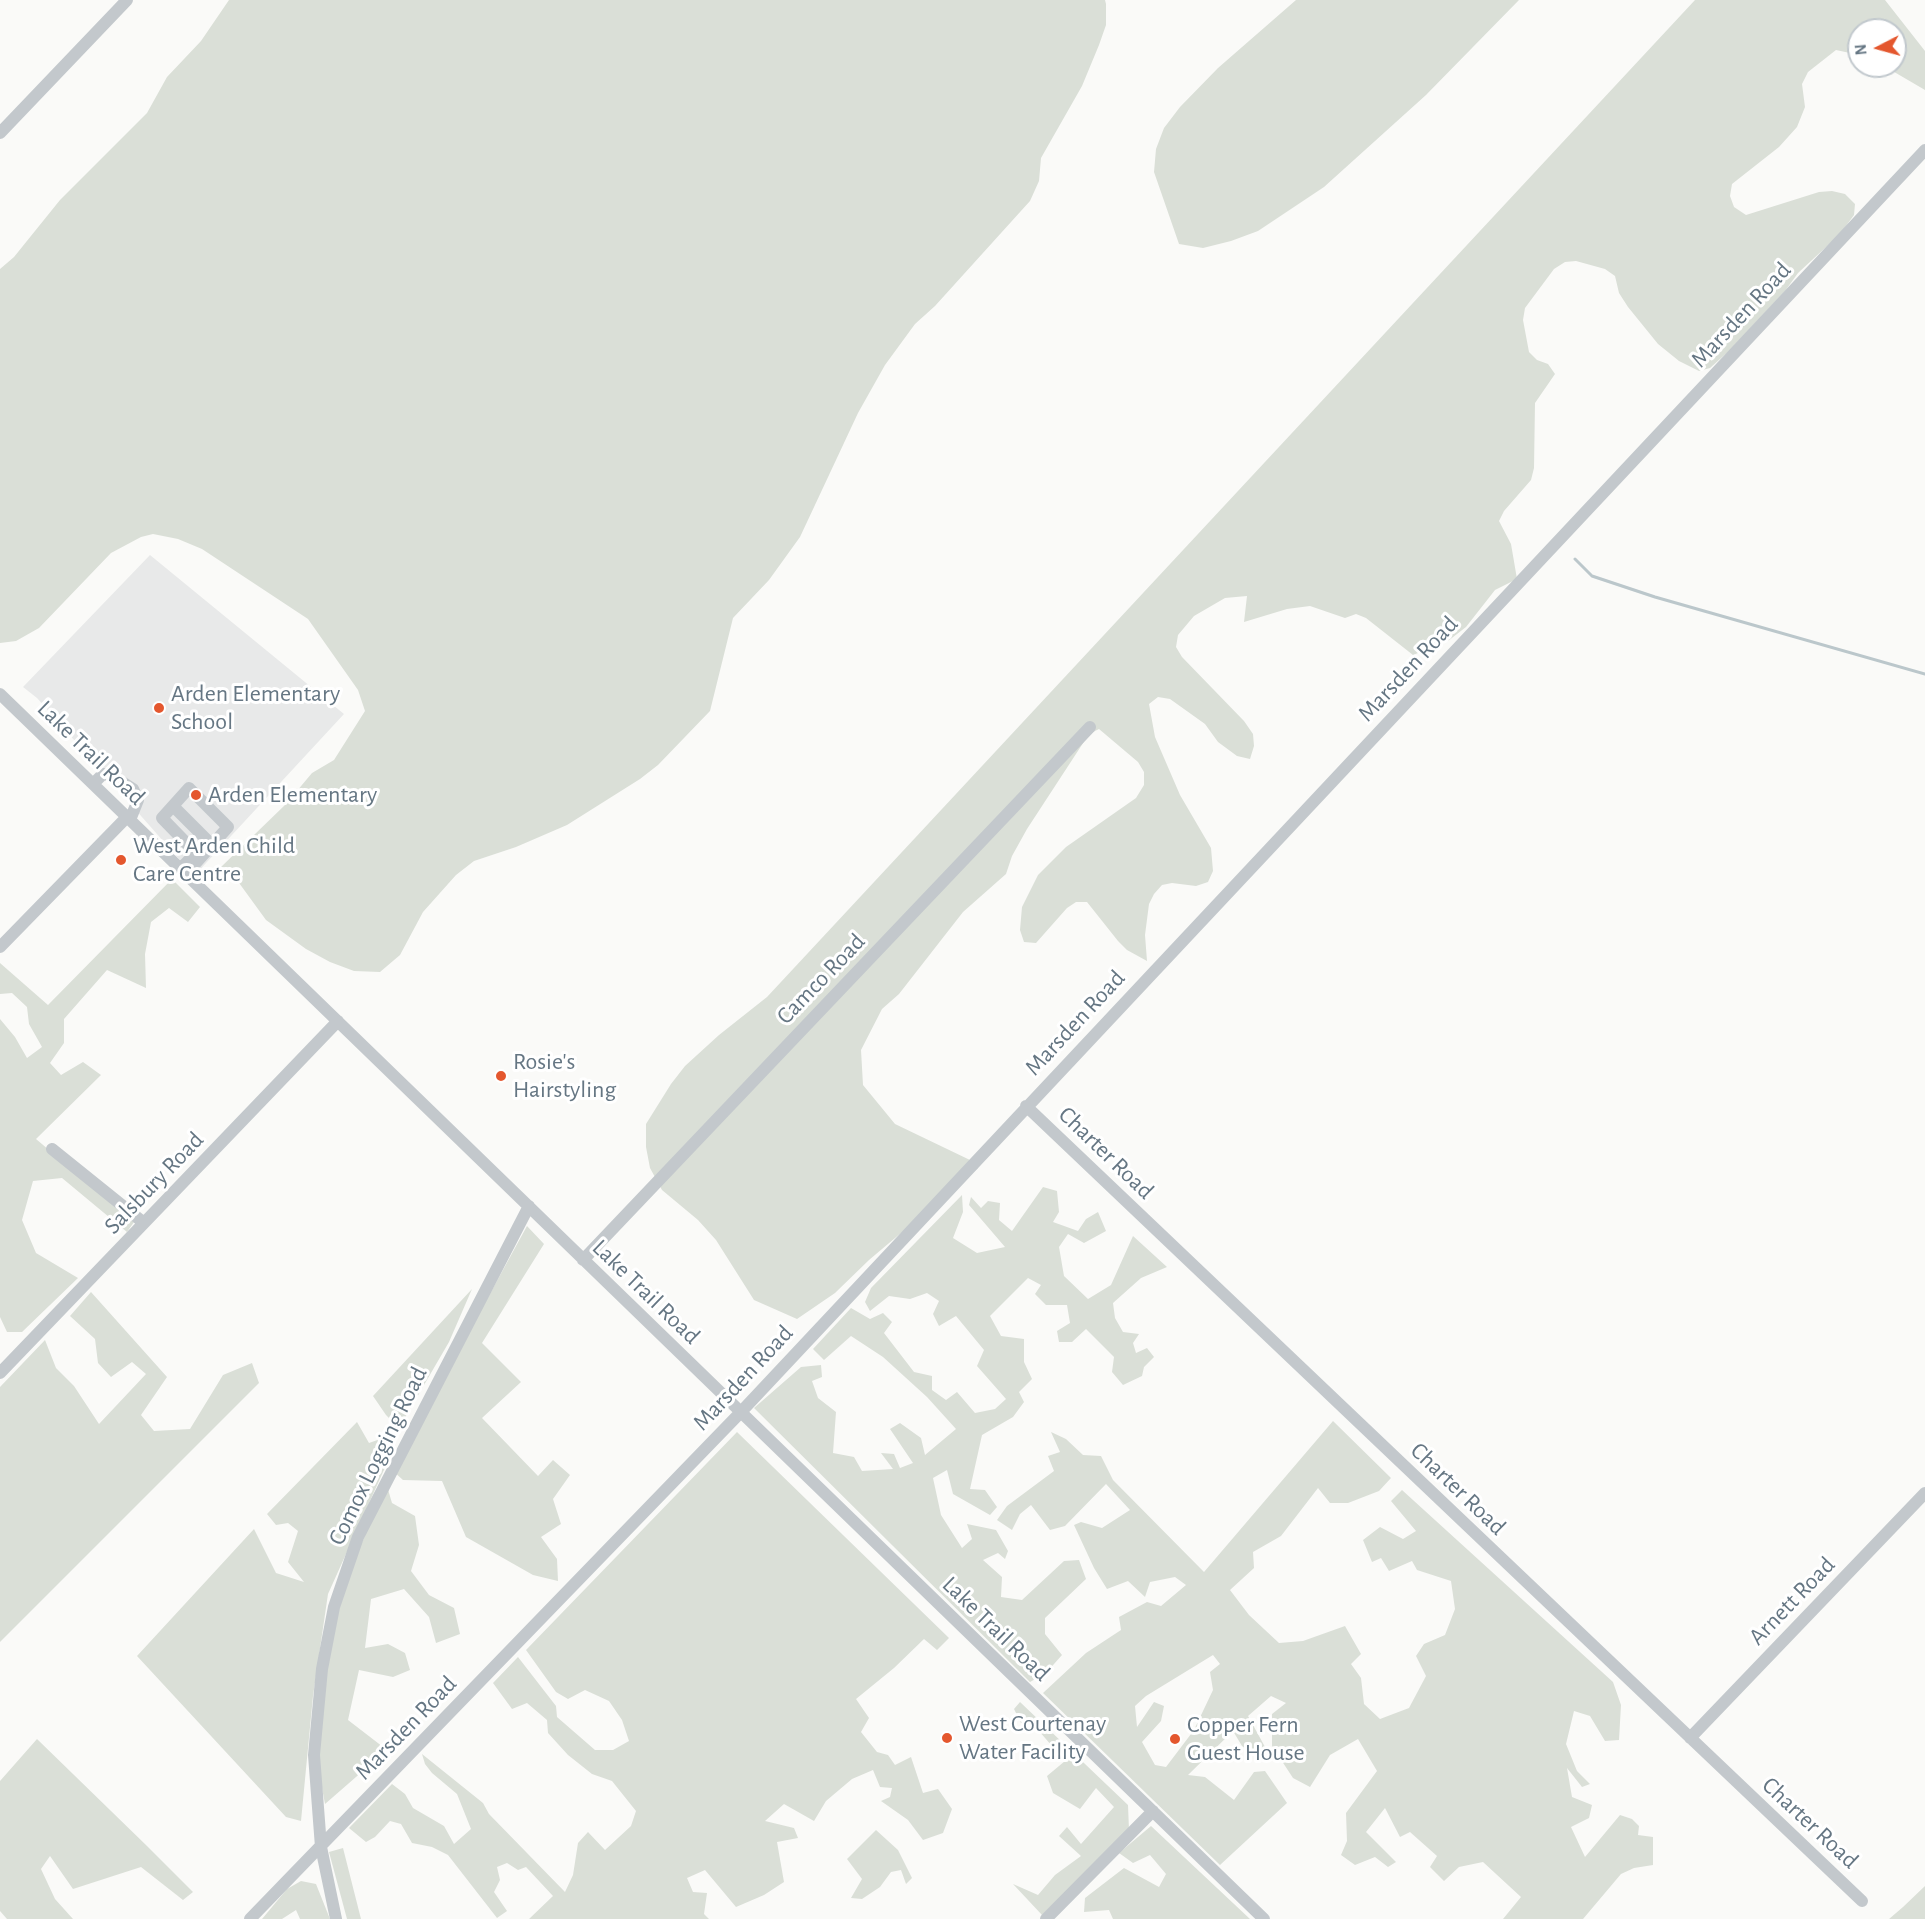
<!DOCTYPE html>
<style>
body{margin:0}
#map{position:relative;width:1925px;height:1919px;overflow:hidden;background:#fafaf8;font-family:"Alegreya Sans",sans-serif}
canvas{display:block}
.north{position:absolute;left:1847px;top:18px;width:60px;height:60px;box-sizing:border-box;background:#fff;border:2px solid #c1c8cd;border-radius:50%;rotate:264deg;font-size:16px;font-weight:700;line-height:24px;text-align:center;color:#657683}
.north::after{content:'';display:block;margin:auto;width:21px;height:27px;background:#e4572e;clip-path:polygon(50% 0,100% 100%,50% 72%,0 100%)}
</style>
<div id="map">
<canvas width="1925" height="1919"></canvas>
<div class="north">N</div>
</div>
<script>
const g = document.querySelector('canvas').getContext('2d');
g.lineJoin = 'round';
function fillPath(path, color) { g.fillStyle = color; g.fill(path, 'evenodd'); }
const poly = rows => new Path2D(rows.map(r => 'M' + r).join(''));
function strokePath(path, color, width, dash) { g.strokeStyle = color; g.lineWidth = width; g.lineCap = dash ? 'butt' : 'round'; g.setLineDash(dash || []); g.stroke(path); }
function write(font, color, halo, rows, align = 'center') {
  g.font = font + ' "Alegreya Sans",sans-serif'; g.lineWidth = 6; g.setLineDash([]); g.textBaseline = 'middle'; g.strokeStyle = halo; g.fillStyle = color; for (const [text, x, y, turn = 0] of rows) {
    g.save(); g.translate(x, y); g.rotate((+turn || 0) * Math.PI / 180); g.textAlign = isNaN(turn) ? turn : align; if (halo) g.strokeText(text, 0, 0); g.fillText(text, 0, 0); g.restore();
  }
}
fillPath(poly([
 [150,555,344,714,194,876,37,698,23,687]
]), '#e8e9e9');
fillPath(poly([
 [229,0,1105,0,1106,4,1106,25,1099,45,1082,86,1041,158,1039,181,1030,201,935,306,915,324,885,365,858,413,800,537,769,580,733,618,710,711,658,765,640,779,567,825,516,847,474,861,456,875,423,912,400,955,380,972,354,971,330,962,306,949,266,920,234,876,220,868,286,804,312,773,334,760,365,711,358,690,308,619,202,549,178,539,153,534,141,537,111,553,39,628,16,641,0,643,0,269,14,257,60,200,147,113,167,77,201,41],
 [1296,0,1519,0,1426,95,1324,187,1258,231,1231,241,1203,248,1179,244,1154,172,1156,149,1164,128,1180,107,1218,68],
 [1695,0,1885,0,1925,51,1925,90,1884,66,1895,66,1895,30,1859,30,1859,55,1836,50,1808,72,1802,84,1805,107,1797,127,1779,147,1732,184,1730,196,1734,207,1746,215,1819,192,1832,191,1845,194,1855,204,1854,215,1840,234,1798,273,1785,291,1729,351,1710,368,1699,371,1679,361,1658,344,1628,307,1619,293,1615,276,1605,269,1576,261,1565,262,1554,269,1525,308,1523,320,1529,352,1537,360,1548,364,1555,374,1535,403,1534,468,1531,480,1504,511,1499,521,1511,544,1517,579,1495,590,1466,627,1448,641,1413,655,1366,618,1356,614,1345,618,1310,606,1287,609,1244,622,1247,596,1225,598,1194,616,1178,635,1176,647,1182,657,1244,721,1253,734,1254,746,1250,759,1237,756,1218,742,1205,724,1170,699,1158,697,1149,704,1155,737,1180,795,1211,848,1213,871,1208,882,1196,886,1172,883,1162,885,1154,894,1149,904,1145,935,1147,961,1127,950,1118,941,1087,902,1076,902,1067,908,1036,943,1024,942,1020,930,1022,907,1038,875,1066,847,1136,798,1144,785,1144,772,1138,762,1099,729,1089,734,1027,829,1012,856,1006,874,963,912,899,994,882,1009,861,1050,863,1085,895,1124,970,1160,978,1168,869,1260,835,1293,797,1319,754,1300,716,1240,698,1220,662,1190,650,1168,646,1147,646,1124,671,1084,685,1066,719,1035,767,997],
 [172,879,200,907,188,922,169,908,151,922,145,954,146,988,107,970,64,1019,64,1043,50,1063,61,1075,83,1062,101,1075,36,1139,134,1222,127,1232,62,1178,33,1181,22,1220,36,1253,78,1278,22,1332,7,1332,0,1317,0,1019,15,1037,27,1058,42,1047,29,1024,27,1007,12,993,0,994,0,963,48,1005],
 [1043,1187,1057,1191,1059,1212,1053,1222,1078,1231,1086,1219,1098,1212,1106,1231,1084,1243,1068,1234,1059,1247,1064,1276,1088,1299,1111,1285,1133,1236,1167,1267,1141,1278,1113,1303,1115,1318,1123,1332,1139,1334,1133,1343,1136,1353,1147,1348,1154,1357,1144,1367,1142,1376,1123,1385,1112,1372,1114,1357,1086,1329,1072,1342,1059,1342,1057,1331,1070,1323,1067,1305,1046,1305,1035,1294,1041,1285,1028,1278,990,1316,1001,1336,1024,1339,1024,1362,1032,1379,1019,1392,1024,1402,1013,1417,982,1435,970,1489,985,1490,997,1507,990,1515,953,1494,947,1470,933,1478,941,1515,962,1548,972,1539,967,1524,996,1530,1008,1551,1005,1559,998,1553,983,1560,1002,1577,1001,1597,1022,1600,1064,1561,1079,1560,1086,1579,1045,1618,1045,1634,1062,1655,1046,1673,1030,1682,754,1408,801,1367,821,1365,822,1377,812,1381,818,1398,836,1412,833,1453,854,1457,862,1471,893,1469,881,1453,894,1454,900,1468,913,1463,890,1429,900,1423,921,1438,925,1455,956,1429,927,1397,883,1357,851,1336,824,1360,813,1349,851,1308,870,1319,883,1313,892,1322,884,1333,914,1372,932,1376,932,1390,946,1400,957,1392,975,1413,995,1409,1006,1399,977,1366,984,1350,956,1316,939,1326,933,1314,939,1301,927,1293,910,1299,889,1296,870,1311,865,1302,871,1288,962,1195,963,1212,953,1238,977,1253,1005,1247,969,1205,971,1197,981,1208,988,1201,1000,1203,999,1220,1012,1231],
 [527,1226,544,1244,482,1343,521,1382,482,1418,538,1476,553,1460,570,1475,553,1499,561,1524,541,1537,557,1559,558,1581,533,1575,466,1537,442,1481,403,1480,393,1471],
 [472,1289,449,1342,399,1428,386,1415,373,1396],
 [91,1292,167,1377,141,1415,154,1431,190,1429,223,1375,252,1363,259,1383,0,1642,0,1387,45,1340,56,1368,74,1386,99,1424,146,1374,132,1362,111,1377,98,1363,95,1339,70,1316],
 [1333,1421,1391,1478,1379,1491,1348,1503,1330,1503,1318,1488,1281,1536,1253,1552,1254,1568,1230,1590,1249,1615,1279,1643,1303,1641,1345,1626,1361,1654,1351,1664,1361,1678,1364,1704,1380,1719,1409,1708,1426,1676,1416,1656,1424,1644,1445,1635,1455,1609,1451,1581,1417,1570,1412,1561,1389,1571,1381,1558,1372,1562,1363,1540,1380,1527,1403,1539,1416,1531,1391,1501,1402,1490,1613,1682,1621,1705,1619,1740,1605,1741,1590,1716,1574,1711,1566,1744,1577,1771,1590,1784,1582,1787,1567,1768,1572,1797,1592,1805,1589,1818,1571,1827,1585,1857,1620,1815,1632,1819,1639,1826,1638,1835,1653,1837,1653,1865,1634,1868,1621,1874,1583,1919,1503,1919,1521,1897,1483,1862,1459,1867,1444,1881,1430,1867,1437,1856,1410,1832,1400,1837,1385,1808,1366,1832,1396,1862,1388,1867,1375,1857,1355,1865,1341,1855,1347,1841,1346,1813,1377,1771,1358,1739,1330,1755,1310,1787,1293,1778,1272,1746,1272,1714,1286,1703,1271,1696,1248,1716,1270,1756,1262,1761,1242,1746,1233,1731,1188,1775,1205,1777,1234,1800,1254,1772,1265,1771,1287,1803,1220,1865,1043,1693,1086,1653,1121,1630,1119,1617,1147,1602,1161,1606,1186,1585,1175,1577,1150,1582,1145,1597,1128,1581,1107,1589,1094,1568,1074,1525,1081,1522,1102,1528,1130,1510,1106,1484,1065,1526,1050,1530,1031,1505,1020,1514,1012,1530,997,1520,1007,1506,1054,1471,1048,1456,1060,1452,1051,1432,1066,1439,1083,1455,1101,1456,1113,1480,1204,1572],
 [1213,1655,1220,1664,1210,1672,1213,1690,1194,1730,1166,1767,1155,1765,1142,1742,1161,1721,1164,1706,1154,1702,1137,1727,1135,1706,1146,1696],
 [357,1422,369,1443,386,1437,392,1452,328,1594,313,1696,301,1821,286,1817,137,1656,254,1529,276,1573,304,1582,288,1562,298,1531,288,1523,276,1525,267,1514],
 [737,1432,949,1638,937,1650,924,1639,894,1668,856,1699,869,1718,861,1732,877,1752,888,1755,895,1765,911,1757,923,1793,938,1789,952,1809,943,1833,923,1840,908,1820,881,1801,890,1797,892,1788,880,1787,873,1770,852,1779,826,1801,814,1821,784,1804,765,1821,794,1828,798,1838,777,1842,784,1882,764,1895,736,1907,705,1870,687,1878,693,1892,707,1893,704,1914,709,1919,529,1919,553,1896,526,1867,518,1870,507,1863,497,1867,500,1880,494,1892,507,1911,497,1918,448,1855,432,1847,412,1843,401,1824,390,1821,375,1837,366,1842,349,1828,392,1784,405,1794,413,1808,444,1826,454,1844,471,1829,457,1794,432,1773,425,1764,422,1754,483,1803,489,1814,565,1892,573,1875,578,1843,588,1832,605,1850,631,1826,636,1811,612,1781,592,1774,568,1755,548,1733,547,1720,527,1703,512,1709,493,1683,518,1657,556,1706,557,1717,595,1750,613,1750,629,1741,622,1720,609,1701,585,1690,568,1699,556,1692,526,1650],
 [387,1486,392,1503,415,1516,419,1545,411,1571,429,1595,454,1608,460,1634,436,1643,429,1617,404,1589,371,1599,365,1648,388,1644,405,1653,410,1670,393,1677,359,1670,348,1720,387,1750,325,1804,318,1767,324,1691,338,1596],
 [1020,1702,1128,1805,1129,1830,1042,1915,1013,1884,1038,1895,1055,1875,1081,1856,1059,1836,1067,1827,1081,1844,1114,1807,1096,1788,1080,1809,1053,1793,1047,1776,1065,1761,1032,1723,1021,1723,1014,1709],
 [37,1739,147,1846,193,1892,183,1900,141,1867,73,1889,50,1856,41,1869,55,1899,73,1919,7,1919,0,1911,0,1781],
 [1151,1826,1250,1919,1113,1919,1109,1910,1084,1912,1085,1898,1124,1868,1159,1887,1166,1874,1150,1855,1133,1863,1119,1853],
 [876,1830,898,1850,912,1878,906,1884,901,1870,891,1872,880,1887,862,1899,851,1898,862,1879,847,1859],
 [343,1848,361,1919,347,1919,329,1852],
 [301,1881,316,1884,330,1919,300,1919,296,1910,282,1919,262,1919,287,1889],
 [1925,1886,1925,1919,1889,1919,1903,1907]
]), '#dadfd7');
strokePath(poly([
 [1575,559,1592,576,1655,597,1925,674]
]), '#bbc7cb', 3);
strokePath(poly([
 [0,133,127,0],
 [0,694,1264,1919],
 [93,784,103,774,111,775,133,789,138,800,130,820],
 [173,806,212,845],
 [180,869,196,853,162,818,189,788,228,827,186,874],
 [0,947,127,817],
 [1026,1106,1862,1901],
 [52,1149,144,1223],
 [583,1260,1090,727],
 [0,1373,338,1021],
 [1690,1738,1925,1493],
 [250,1919,740,1413,1925,150],
 [336,1919,321,1847,314,1755,322,1669,334,1607,358,1537,529,1206],
 [1046,1919,1153,1811]
]), '#c3c8cc', 12);
for (const [x, y, r, color] of [
 [159,708,6,"#e4572e"],
 [196,795,6,"#e4572e"],
 [121,860,6,"#e4572e"],
 [501,1076,6,"#e4572e"],
 [947,1738,6,"#e4572e"],
 [1175,1739,6,"#e4572e"]
]) { const dot = new Path2D(); dot.arc(x, y, r, 0, 2 * Math.PI); g.fillStyle = color; g.fill(dot); strokePath(dot, '#fff', 2); }
write('24px', '#657683', '#fff', [
 ["Marsden Road",1741,315,-47],
 ["Marsden Road",1408,669,-47],
 ["Lake Trail Road",91,753,44],
 ["Camco Road",821,979,-46],
 ["Marsden Road",1075,1023,-47],
 ["Charter Road",1106,1153,44],
 ["Salsbury Road",154,1183,-46],
 ["Lake Trail Road",646,1292,44],
 ["Marsden Road",743,1378,-47],
 ["Comox Logging Road",378,1456,-64],
 ["Charter Road",1458,1489,44],
 ["Arnett Road",1792,1601,-46],
 ["Lake Trail Road",996,1629,44],
 ["Marsden Road",406,1728,-46],
 ["Charter Road",1810,1823,43]
]);
write('24px', '#657683', '#fff', [
 ["Arden Elementary",171,694],
 ["School",171,722],
 ["Arden Elementary",208,795],
 ["West Arden Child",133,846],
 ["Care Centre",133,874],
 ["Rosie's",513,1062],
 ["Hairstyling",513,1090],
 ["West Courtenay",959,1724],
 ["Water Facility",959,1752],
 ["Copper Fern",1187,1725],
 ["Guest House",1187,1753]
], 'left');
</script>
